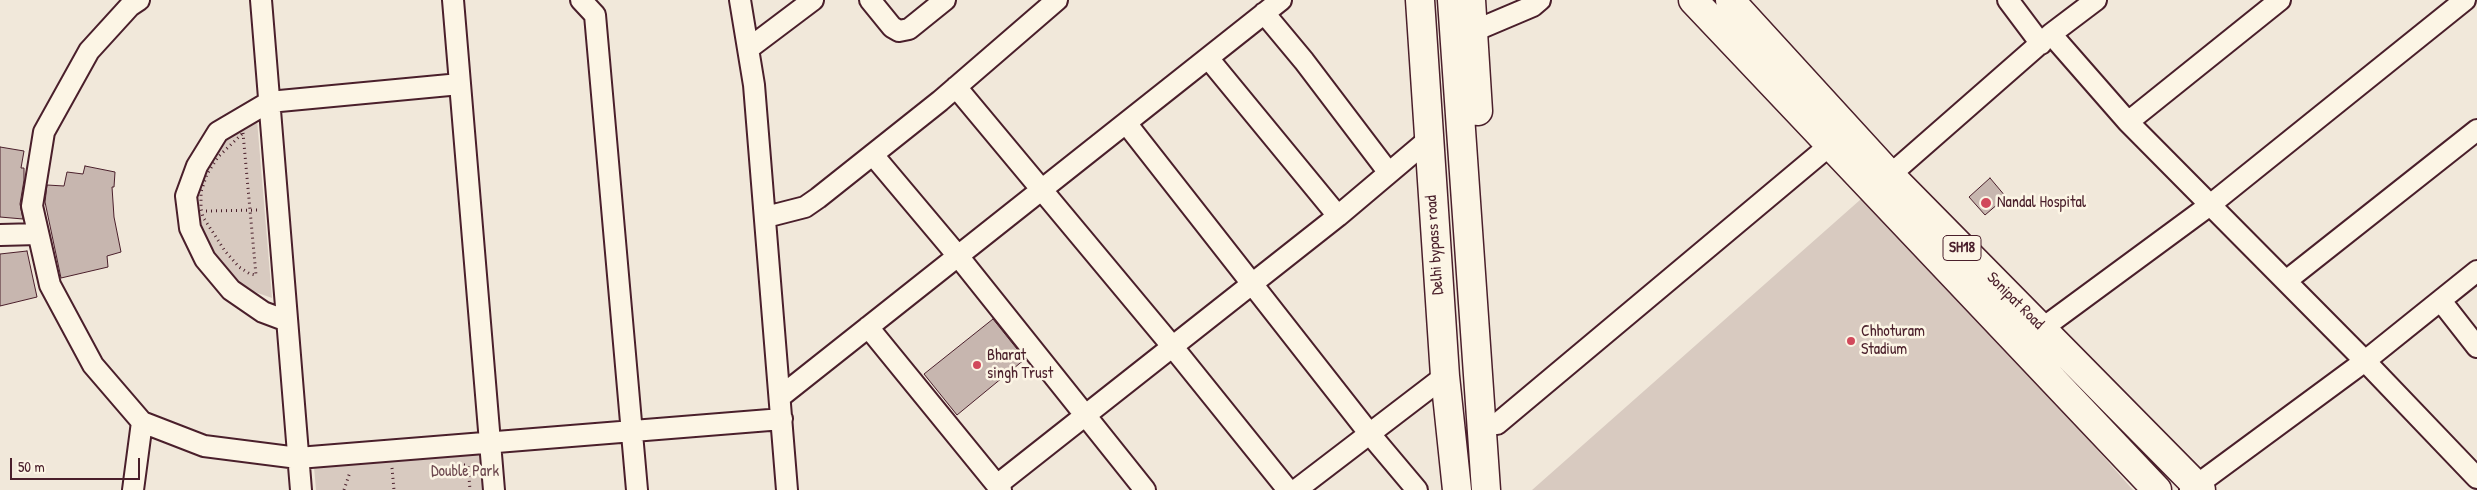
<!DOCTYPE html>
<style>
body{margin:0}
#map{position:relative;width:2477px;height:490px;overflow:hidden;background:#f1e8da;font-family:"Patrick Hand",sans-serif}
canvas{display:block}
.scale{position:absolute;left:10px;top:458px;width:130px;height:22px;box-sizing:border-box;border:2px solid #4a1f2b;border-top:0;padding-left:6px;font-size:15px;line-height:18px;white-space:nowrap;color:#4a1f2b;-webkit-text-stroke:4px #fcf5e5;paint-order:stroke}
</style>
<div id="map">
<canvas width="2477" height="490"></canvas>
<div class="scale">50 m</div>
</div>
<script>
const g = document.querySelector('canvas').getContext('2d');
g.lineJoin = 'round';
function fillPath(path, color) { g.fillStyle = color; g.fill(path, 'evenodd'); }
const poly = rows => new Path2D(rows.map(r => 'M' + r).join(''));
function strokePath(path, color, width, dash) { g.strokeStyle = color; g.lineWidth = width; g.lineCap = dash ? 'butt' : 'round'; g.setLineDash(dash || []); g.stroke(path); }
function write(font, color, halo, rows, align = 'center') {
  g.font = font + ' "Patrick Hand",sans-serif'; g.lineWidth = 5; g.setLineDash([]); g.textBaseline = 'middle'; g.strokeStyle = halo; g.fillStyle = color; for (const [text, x, y, turn = 0] of rows) {
    g.save(); g.translate(x, y); g.rotate((+turn || 0) * Math.PI / 180); g.textAlign = isNaN(turn) ? turn : align; if (halo) g.strokeText(text, 0, 0); g.fillText(text, 0, 0); g.restore();
  }
}
fillPath(poly([
 [257,120,272,298,252,291,236,279,213,253,202,232,195,206,195,193,200,178,223,140],
 [1869,192,2133,490,1532,490],
 [481,453,484,490,316,490,314,467]
]), '#d8cac0');
const building = poly([
 [0,147,24,151,21,168,24,168,24,180,20,204,23,219,0,217,0,147],
 [85,166,115,172,114,187,112,187,114,217,121,252,107,256,108,267,61,278,45,202,47,185,64,186,67,172,83,174,85,166],
 [1990,178,2006,197,1985,215,1969,197,1990,178],
 [27,251,37,297,0,306,0,254,27,251],
 [993,319,1025,359,957,415,924,374,993,319]
]);
fillPath(building, '#c7b6af');
strokePath(building, '#4a1f2b', 1);
const minor = poly([
 [139,0,130,6,89,51,44,132,32,206,50,285,93,365,142,422,204,446,298,458,782,419],
 [261,0,301,490],
 [453,0,494,490],
 [581,0,595,15,637,490],
 [740,0,754,85,787,490],
 [870,0,892,27,899,31,909,29,945,0],
 [2008,0,2041,44],
 [1264,13,1304,61,1389,173],
 [1474,31,1533,6,1540,0],
 [2051,34,2128,122,2365,361,2477,478],
 [748,49,813,0],
 [1208,58,1338,216],
 [956,87,1172,346,1288,490],
 [2128,122,2280,0],
 [1126,123,1369,433,1417,490],
 [873,155,958,256,1145,490],
 [1890,175,2051,34,2096,0],
 [766,217,805,207,818,198,940,101,1057,0],
 [0,235,38,234],
 [2286,281,2477,130],
 [2441,301,2477,347],
 [287,321,263,312,231,290,205,259,190,228,186,196,197,166,218,132,269,102,460,84],
 [868,327,1001,490],
 [2032,336,2210,205,2465,0],
 [780,397,1281,0],
 [1497,424,1829,146],
 [997,485,1338,216,1428,140],
 [133,490,142,422],
 [1296,490,1445,376],
 [2190,490,2365,361,2477,271]
]);
const secondary = poly([
 [1420,0,1445,376,1457,490],
 [1452,0,1486,490],
 [1471,0,1478,111]
]);
const primary = poly([
 [1693,0,2157,490],
 [1730,0,1890,175,2201,490]
]);
strokePath(minor, '#4a1f2b', 24);
strokePath(secondary, '#4a1f2b', 31);
strokePath(primary, '#4a1f2b', 31);
strokePath(poly([
 [243,133,250,210,256,275,250,274,239,267,225,251,203,217,201,209,201,192,207,174,218,157,243,133],
 [206,211,260,210],
 [464,465,468,465,470,490],
 [392,468,394,490],
 [344,490,350,472]
]), '#4a1f2b', 3, [1, 4]);
strokePath(minor, '#fcf5e5', 20);
strokePath(secondary, '#fcf5e5', 28);
strokePath(primary, '#fcf5e5', 28);
for (const [x, y, r, color] of [
 [1986,203,6,"#d1495b"],
 [1851,341,5,"#d1495b"],
 [977,365,5,"#d1495b"]
]) { const dot = new Path2D(); dot.arc(x, y, r, 0, 2 * Math.PI); g.fillStyle = color; g.fill(dot); strokePath(dot, '#fcf5e5', 2); }
for (const [x, y, w] of [
 [1962,248,38]
]) { const box = new Path2D(); box.roundRect(x - w / 2, y - 12.5, w, 25, 4); g.fillStyle = '#fcf5e5'; g.fill(box); strokePath(box, '#4a1f2b', 1); }
write('bold 15px', '#4a1f2b', null, [
 ["SH18",1962,248]
]);
write('16px', '#4a1f2b', '#fcf5e5', [
 ["Nandal Hospital",1997,203],
 ["Chhoturam",1861,332],
 ["Stadium",1861,350],
 ["Bharat",987,356],
 ["singh Trust",987,374]
], 'left');
write('16px', '#4a1f2b', '#fcf5e5', [
 ["Delhi bypass road",1435,245,-94],
 ["Sonipat Road",2015,301,45]
]);
write('16px', '#6e4a50', '#fcf5e5', [
 ["Double Park",465,472]
]);
</script>
